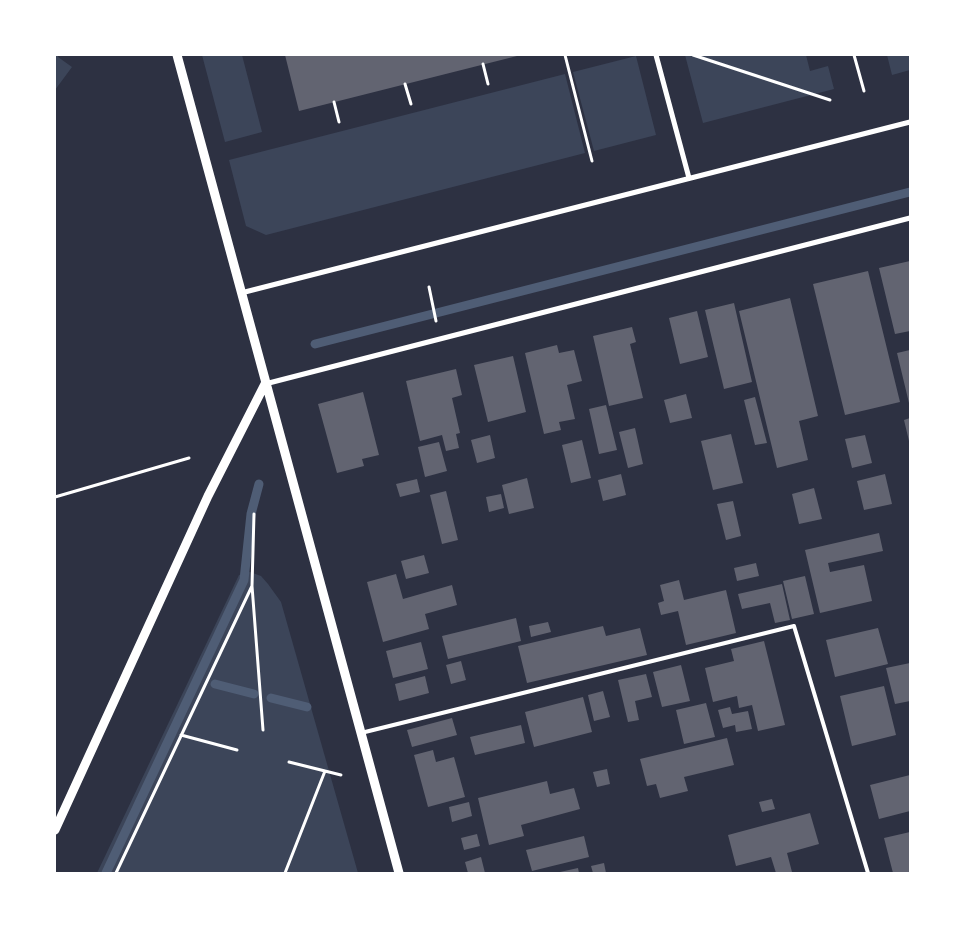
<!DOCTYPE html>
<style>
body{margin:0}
#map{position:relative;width:965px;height:928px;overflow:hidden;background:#2d3142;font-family:"Fira Sans",sans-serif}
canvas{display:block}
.frame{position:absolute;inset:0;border:56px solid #fff;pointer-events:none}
</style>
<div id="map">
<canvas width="965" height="928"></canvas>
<div class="frame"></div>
</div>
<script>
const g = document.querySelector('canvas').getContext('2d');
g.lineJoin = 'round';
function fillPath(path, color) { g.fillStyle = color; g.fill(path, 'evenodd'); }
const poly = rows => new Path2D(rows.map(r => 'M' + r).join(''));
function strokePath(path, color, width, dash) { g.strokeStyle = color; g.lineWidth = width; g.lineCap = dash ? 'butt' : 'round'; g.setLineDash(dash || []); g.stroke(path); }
fillPath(poly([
 [55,55,58,55,58,57,72,67,55,90],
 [202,55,242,55,262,132,225,142],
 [685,55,806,55,810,71,828,66,834,89,703,123],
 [887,55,910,55,910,70,892,75],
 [636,56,656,135,594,151,573,72],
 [565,74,585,153,266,235,246,226,229,160],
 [250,572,261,576,268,584,281,602,358,873,97,873,239,575]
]), '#3c4559');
strokePath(poly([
 [315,344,910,192],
 [215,684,254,694],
 [271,698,307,707],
 [106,873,244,580,251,514,259,484]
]), '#4f5d75', 9);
fillPath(poly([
 [285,55,517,55,517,56,299,111],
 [910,261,910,331,895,334,879,268],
 [868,271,900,402,845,415,813,284],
 [790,298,818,416,799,421,808,460,777,468,739,311],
 [734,303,752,382,724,389,705,310],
 [697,311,708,357,680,364,669,318],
 [632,327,636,342,630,344,643,398,609,406,593,336],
 [557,345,559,353,574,350,582,381,567,385,575,419,559,422,561,430,544,434,525,353],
 [910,350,910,403,909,403,897,353],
 [513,356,526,412,488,422,474,365],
 [456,369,462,395,452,398,460,433,456,434,459,448,446,451,442,435,420,441,406,381],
 [363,392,379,455,362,459,364,466,337,473,318,404],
 [686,394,692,418,670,423,664,400],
 [755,397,767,443,755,445,744,400],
 [606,405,617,450,599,454,589,409],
 [910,418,910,441,909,441,904,420],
 [635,428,643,464,628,468,619,432],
 [731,434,743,483,713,490,701,441],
 [490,435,495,458,477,463,471,440],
 [865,435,872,463,852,468,845,439],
 [582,440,591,478,571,483,562,445],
 [439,442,447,471,425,477,418,447],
 [621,474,626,495,603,501,598,480],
 [885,474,892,504,864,510,857,481],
 [527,478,534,508,509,514,502,485],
 [417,479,420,492,400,497,396,484],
 [814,488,822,519,799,524,792,494],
 [446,491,458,540,442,544,430,495],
 [501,494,504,508,489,512,486,497],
 [733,501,741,536,726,540,717,504],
 [879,533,883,551,828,563,830,572,864,565,872,601,820,613,805,550],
 [424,555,429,573,406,579,401,561],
 [756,563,759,576,737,581,734,568],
 [396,574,403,599,452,585,457,605,425,614,429,629,383,642,367,582],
 [805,576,814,614,792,619,783,581],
 [679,580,684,600,726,590,736,633,686,645,678,611,661,615,658,603,664,601,660,585],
 [782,584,790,620,775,623,770,603,742,609,738,594],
 [516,618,521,641,448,659,442,636],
 [548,622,551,632,531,637,529,626],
 [603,626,606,636,640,628,647,655,527,683,518,646],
 [878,628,888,664,835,677,826,640],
 [764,641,785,725,758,731,752,705,739,708,737,696,713,702,705,668,734,661,731,649],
 [421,642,428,669,393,678,386,651],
 [461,661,466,680,451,684,446,665],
 [910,663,910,701,895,704,886,668],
 [681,665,690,701,662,707,653,672],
 [646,674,652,697,635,701,639,720,628,722,618,680],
 [425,676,429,693,399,701,395,684],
 [884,686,896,735,852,746,840,696],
 [603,691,610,717,594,721,588,695],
 [583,697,592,732,534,747,525,712],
 [706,703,715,737,684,744,676,710],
 [730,707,732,714,748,711,752,729,736,732,735,725,723,728,718,710],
 [452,718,457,735,412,747,407,730],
 [521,725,525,743,475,755,470,737],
 [727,738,734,765,684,777,688,791,660,798,656,784,647,786,640,759],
 [433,750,436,762,454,757,465,797,428,807,414,755],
 [607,769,610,784,597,787,593,772],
 [910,775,910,811,879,819,870,785],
 [547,781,550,794,574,788,580,809,521,825,524,836,489,845,478,798],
 [772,799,775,809,762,812,759,802],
 [469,802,472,816,452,822,449,807],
 [810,813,819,844,787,853,792,872,776,873,771,857,736,866,728,835],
 [910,832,910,873,893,873,884,838],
 [477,834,480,846,464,850,461,838],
 [584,836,589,857,532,871,526,850],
 [481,857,485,873,468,873,465,862],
 [604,863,606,873,593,873,591,866],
 [578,868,579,873,560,873,560,872]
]), '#626471');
strokePath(poly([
 [565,55,592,161],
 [693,55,830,100],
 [854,55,864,91],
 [483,64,488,84],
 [405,84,411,104],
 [334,102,339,122],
 [429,287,436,321],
 [55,497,189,458],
 [254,514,252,586,263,730],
 [181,735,237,750],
 [289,762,341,775],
 [116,873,252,586],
 [285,873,325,771]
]), '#fff', 3);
strokePath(poly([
 [361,733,794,626,868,873]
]), '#fff', 4);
strokePath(poly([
 [656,55,689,178],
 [241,293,910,122],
 [265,384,910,218]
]), '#fff', 5);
strokePath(poly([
 [177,55,399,873],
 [55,830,208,496,265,384]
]), '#fff', 9);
</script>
